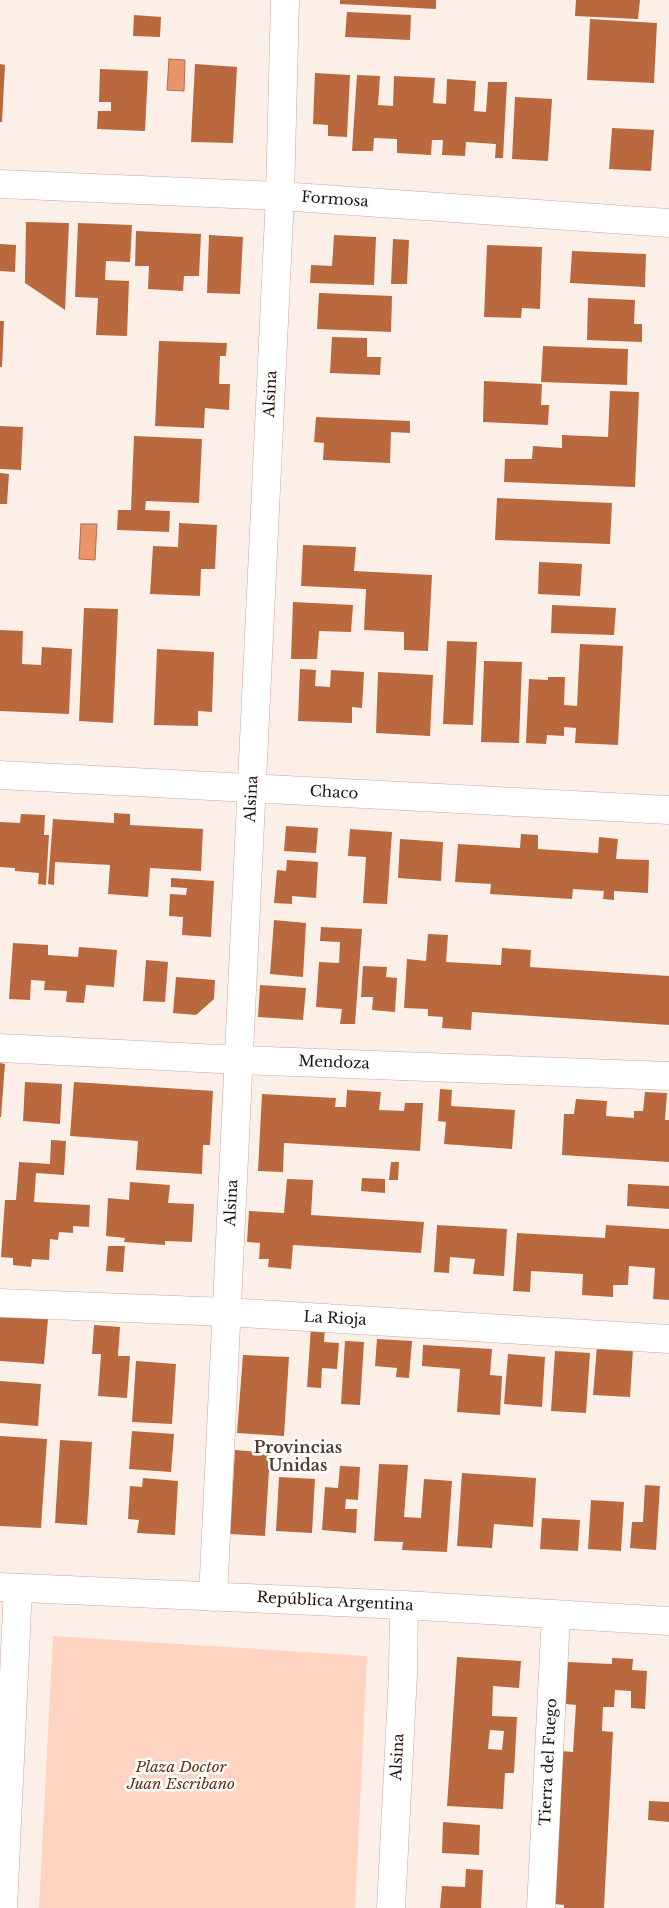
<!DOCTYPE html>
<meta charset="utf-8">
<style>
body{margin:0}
canvas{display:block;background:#fcefe8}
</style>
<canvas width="669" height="1908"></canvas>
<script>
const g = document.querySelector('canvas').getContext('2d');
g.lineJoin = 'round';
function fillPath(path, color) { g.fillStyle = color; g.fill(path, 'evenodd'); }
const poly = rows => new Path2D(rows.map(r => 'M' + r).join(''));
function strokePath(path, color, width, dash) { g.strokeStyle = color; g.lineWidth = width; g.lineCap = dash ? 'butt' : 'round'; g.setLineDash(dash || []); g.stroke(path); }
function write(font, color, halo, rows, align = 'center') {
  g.font = font + ' "Libre Baskerville",serif'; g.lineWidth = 5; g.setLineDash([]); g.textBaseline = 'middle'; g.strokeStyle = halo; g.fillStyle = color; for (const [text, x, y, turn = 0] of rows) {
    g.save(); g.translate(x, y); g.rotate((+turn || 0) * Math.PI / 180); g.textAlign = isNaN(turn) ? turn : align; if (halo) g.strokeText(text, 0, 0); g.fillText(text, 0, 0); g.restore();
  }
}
fillPath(poly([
 [53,1636,367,1656,355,1908,39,1908]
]), '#fed3bf');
const water = poly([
 [169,59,185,60,184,91,167,90,169,59],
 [81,524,97,524,95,560,79,559,81,524]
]);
fillPath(water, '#ea9469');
strokePath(water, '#ad6e4e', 1);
fillPath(poly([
 [340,0,436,0,436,9,340,4],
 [576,0,640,0,638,19,575,16],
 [347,12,411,15,410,40,345,37],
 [134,15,161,17,160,37,133,36],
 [590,19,657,23,654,83,587,80],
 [0,64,5,65,2,122,0,122],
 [195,64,237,67,233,143,191,142],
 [100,69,148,71,145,131,97,129,98,111,111,111,111,102,99,102],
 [315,73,350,75,347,137,328,136,328,125,313,124],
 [357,75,380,76,378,105,393,106,394,76,435,78,433,103,446,104,447,79,476,81,474,111,486,112,488,82,507,82,503,158,495,158,496,144,466,142,465,156,442,155,443,140,432,140,431,155,397,153,397,139,374,138,373,151,352,151],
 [515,97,552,99,548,161,512,159],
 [612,128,654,130,651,171,609,169],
 [26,222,69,223,65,310,25,283],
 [78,223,132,225,130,262,106,261,105,280,129,281,127,336,96,335,98,298,75,297],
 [136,231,201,234,199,276,184,276,183,291,148,289,149,266,135,266],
 [209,235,243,237,240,294,207,293],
 [334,235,376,237,374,285,310,283,311,265,332,266],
 [393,239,409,240,407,284,391,284],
 [0,244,16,245,15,272,0,271],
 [487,245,542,247,540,309,522,308,521,318,484,317],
 [572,251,646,254,645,287,570,283],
 [319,293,392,296,391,332,317,329],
 [588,298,635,300,634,324,642,324,642,342,587,340],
 [0,321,4,321,2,367,0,367],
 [332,337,367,338,367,357,381,357,380,375,330,373],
 [159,341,227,343,226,356,220,356,219,384,230,384,229,410,205,408,204,428,155,426],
 [543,346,628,349,627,385,541,382],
 [484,381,542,384,541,405,549,405,548,425,483,422],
 [610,391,639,392,635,487,504,482,505,459,532,459,533,446,562,448,562,435,608,437],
 [316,417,410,421,410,433,391,432,390,463,323,460,324,443,314,442],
 [0,426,23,427,21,470,0,469],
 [134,436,202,439,199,503,146,501,145,510,170,511,169,532,117,530,118,510,131,510],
 [0,473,9,474,7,504,0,504],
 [497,498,612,503,610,544,495,540],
 [179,523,217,525,215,569,201,569,200,596,150,594,153,546,178,547],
 [303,545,356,547,354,571,432,575,428,651,404,650,404,632,364,630,366,589,301,586],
 [539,562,582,564,580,596,538,594],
 [293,602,353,605,351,632,319,631,317,659,291,659],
 [552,605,616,608,614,635,551,633],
 [84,608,118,609,113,723,79,721],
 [0,630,23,631,22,664,41,665,42,647,72,649,69,714,0,711],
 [447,641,477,642,473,725,443,724],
 [580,644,623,646,618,745,575,743,576,728,564,727,564,736,547,735,546,744,526,743,529,679,548,680,548,677,565,677,564,705,577,706],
 [157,649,214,652,212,712,198,711,198,726,154,725],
 [484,661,522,662,519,743,481,742],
 [300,669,316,670,315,686,330,687,331,670,364,672,362,708,352,707,352,723,298,721],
 [378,672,433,675,430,736,376,733],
 [114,813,130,814,130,825,203,829,201,871,150,868,148,897,108,894,110,865,55,862,54,885,48,884,53,819,114,823],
 [21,814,45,815,44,835,49,835,46,885,38,884,39,873,15,871,15,868,0,867,0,822,20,823],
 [286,826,318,828,316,853,284,851],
 [350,829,392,832,387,904,363,903,366,857,348,856],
 [521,834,538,835,538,849,598,853,599,837,618,839,616,859,649,860,648,893,614,891,614,900,603,899,604,891,573,889,572,899,490,894,491,884,455,882,458,844,520,848],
 [400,839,443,842,441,881,398,878],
 [287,860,318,862,316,898,292,896,292,904,274,903,277,870,286,871],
 [171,878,214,881,211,937,182,935,183,917,169,916,170,894,186,895,187,888,171,887],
 [274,920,306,923,303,977,270,974],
 [321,927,362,929,355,1024,340,1024,342,1009,316,1007,319,962,339,963,340,942,320,941],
 [428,934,448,935,446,962,501,965,502,948,531,950,530,967,669,976,669,1025,472,1012,471,1030,442,1028,443,1017,428,1016,428,1009,404,1008,407,959,426,961],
 [13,943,48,945,48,955,78,957,79,947,117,950,114,987,86,985,84,1003,66,1002,67,991,44,990,45,981,31,980,30,1000,9,999],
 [146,960,168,962,165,1002,143,1001],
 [363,966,387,967,386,977,397,978,395,1012,372,1010,373,997,361,997],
 [176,977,215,980,214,999,196,1015,173,1013],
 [260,985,306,988,303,1020,258,1017],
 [0,1063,5,1064,1,1117,0,1117],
 [25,1082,62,1084,60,1124,23,1121],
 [74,1082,213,1091,210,1145,203,1145,202,1174,136,1170,138,1141,70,1136],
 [440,1089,452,1090,451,1106,515,1110,512,1149,444,1144,446,1122,438,1121],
 [347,1090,381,1092,379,1110,404,1111,405,1103,423,1103,420,1151,284,1143,283,1172,258,1171,262,1094,336,1098,335,1107,346,1107],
 [645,1092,667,1093,665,1120,669,1120,669,1162,562,1155,564,1114,574,1114,576,1099,607,1101,606,1116,634,1118,634,1111,643,1111],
 [51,1140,66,1141,64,1175,36,1173,34,1202,90,1205,89,1227,73,1226,73,1233,59,1232,58,1240,50,1239,49,1260,32,1259,31,1267,13,1265,13,1258,1,1257,5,1200,16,1200,19,1162,50,1164],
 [391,1162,399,1162,398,1180,389,1180],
 [362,1178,385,1179,385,1193,361,1191],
 [287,1179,313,1180,311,1215,424,1222,421,1253,293,1245,291,1269,268,1267,269,1259,259,1259,260,1243,247,1242,249,1211,284,1213],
 [130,1182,170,1185,168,1203,194,1204,192,1242,165,1241,165,1245,124,1242,125,1238,106,1236,108,1198,129,1200],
 [628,1184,669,1186,669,1209,627,1206],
 [437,1225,507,1229,504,1276,473,1274,475,1259,450,1257,449,1273,434,1272],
 [606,1225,669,1229,669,1300,653,1299,655,1268,629,1266,628,1285,613,1285,613,1297,582,1295,583,1274,531,1271,530,1292,513,1291,517,1233,605,1238],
 [108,1246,125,1246,123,1272,106,1271],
 [0,1316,48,1319,44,1364,0,1361],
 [94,1325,120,1327,118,1356,130,1356,127,1398,98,1396,101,1354,92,1354],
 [311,1327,325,1328,324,1342,339,1343,337,1369,322,1368,321,1388,307,1387],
 [377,1339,412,1341,409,1378,396,1377,397,1368,375,1366],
 [345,1341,364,1342,360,1405,341,1404],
 [423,1345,492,1349,490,1375,502,1376,500,1415,457,1412,460,1369,422,1366],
 [597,1346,633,1349,630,1397,593,1395],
 [555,1351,590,1353,586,1413,551,1411],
 [508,1354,545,1357,542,1407,504,1404],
 [243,1355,289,1357,284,1436,237,1433],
 [136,1361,176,1364,172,1424,132,1422],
 [0,1381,41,1384,38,1426,0,1423],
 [132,1431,174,1434,171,1472,129,1469],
 [0,1436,47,1439,41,1528,0,1526],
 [60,1440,92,1442,87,1525,55,1523],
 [235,1450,270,1453,265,1536,230,1534],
 [379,1464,408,1465,404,1517,421,1518,424,1479,452,1481,447,1552,402,1550,403,1542,374,1541],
 [340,1466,360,1467,358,1500,346,1499,345,1509,357,1509,356,1533,322,1530,325,1487,338,1488],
 [462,1473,536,1478,533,1527,494,1524,492,1548,457,1546],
 [279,1477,315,1479,312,1533,276,1531],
 [143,1478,178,1481,175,1535,137,1533,139,1520,128,1519,130,1486,142,1487],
 [645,1485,660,1486,656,1550,630,1548,632,1522,643,1522],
 [591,1500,624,1502,621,1551,588,1549],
 [542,1518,580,1520,578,1551,540,1549],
 [457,1657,521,1661,519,1688,493,1686,492,1716,517,1717,514,1773,505,1773,503,1809,447,1806],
 [490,1730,504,1731,502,1750,488,1749],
 [612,1658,633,1659,632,1670,647,1671,645,1709,631,1708,631,1691,615,1690,614,1707,603,1707,602,1731,613,1732,604,1908,564,1908,564,1905,555,1904,562,1751,573,1752,576,1705,565,1704,567,1662,612,1664],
 [649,1801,669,1802,669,1822,648,1820],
 [443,1822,480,1825,479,1855,442,1853],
 [466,1869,483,1870,481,1908,440,1908,442,1886,465,1887]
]), '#ba693e');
const street = poly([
 [0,184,280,196,669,223],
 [0,1048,240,1060,669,1076],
 [0,1303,226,1312,669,1339],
 [0,1587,404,1605,669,1621],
 [213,1597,280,196,285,0],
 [3,1908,18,1588],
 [391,1908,403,1674,404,1605],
 [541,1908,556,1615]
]);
const secondary = poly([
 [0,775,669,810]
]);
strokePath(street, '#c8a99b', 29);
strokePath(secondary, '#c8a99b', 29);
strokePath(street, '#fff', 28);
strokePath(secondary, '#fff', 28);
write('15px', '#201510', '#fff', [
 ["Formosa",335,200,4],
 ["Alsina",271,394,-87],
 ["Chaco",334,793,3],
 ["Alsina",252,799,-87],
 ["Mendoza",334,1063,2],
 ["Alsina",232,1203,-87],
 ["La Rioja",335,1319,3],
 ["República Argentina",335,1602,3],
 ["Alsina",398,1757,-87],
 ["Tierra del Fuego",549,1762,-87]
]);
write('italic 15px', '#652e0f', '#fff', [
 ["Plaza Doctor",181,1768],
 ["Juan Escribano",181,1785]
]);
write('bold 16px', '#563c30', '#fff', [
 ["Provincias",298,1448],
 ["Unidas",298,1466]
]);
</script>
